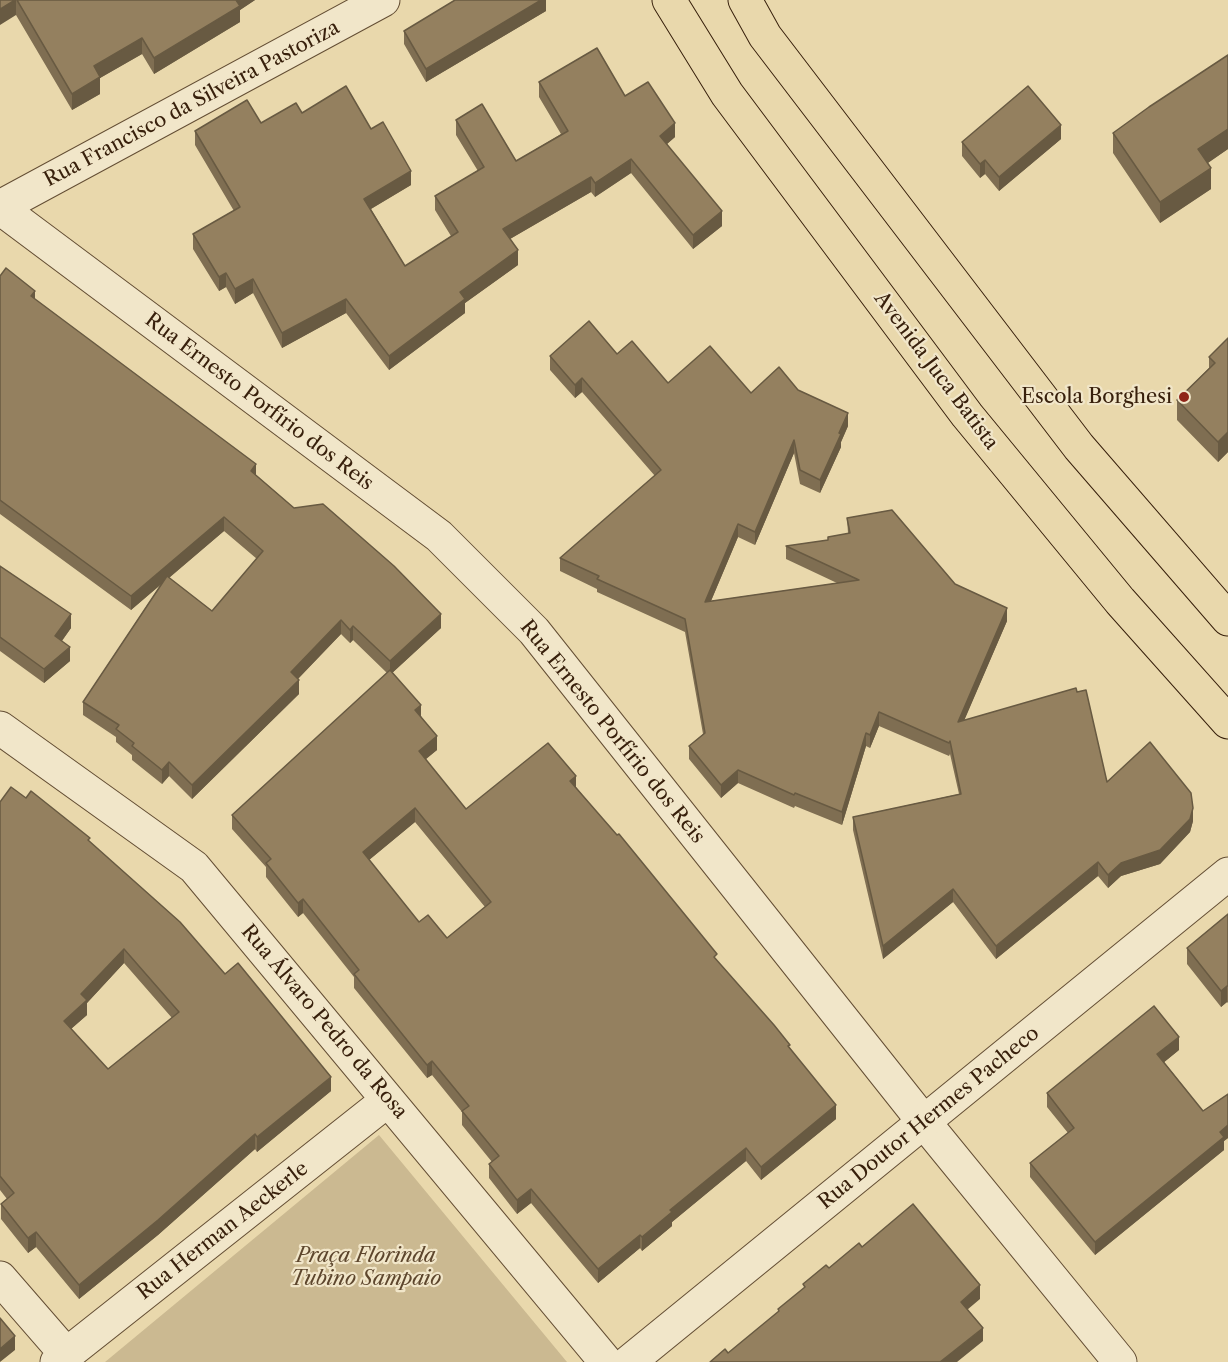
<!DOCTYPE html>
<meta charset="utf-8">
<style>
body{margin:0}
canvas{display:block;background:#e9d8ac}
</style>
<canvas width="1228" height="1362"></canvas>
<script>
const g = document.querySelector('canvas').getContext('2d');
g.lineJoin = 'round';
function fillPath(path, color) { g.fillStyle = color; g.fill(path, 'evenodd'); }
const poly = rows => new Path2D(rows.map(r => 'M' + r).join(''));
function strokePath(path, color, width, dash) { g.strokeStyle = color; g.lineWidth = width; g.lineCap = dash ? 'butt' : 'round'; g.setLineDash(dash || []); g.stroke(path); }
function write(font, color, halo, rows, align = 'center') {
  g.font = font + ' "Libre Caslon Text",serif'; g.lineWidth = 4.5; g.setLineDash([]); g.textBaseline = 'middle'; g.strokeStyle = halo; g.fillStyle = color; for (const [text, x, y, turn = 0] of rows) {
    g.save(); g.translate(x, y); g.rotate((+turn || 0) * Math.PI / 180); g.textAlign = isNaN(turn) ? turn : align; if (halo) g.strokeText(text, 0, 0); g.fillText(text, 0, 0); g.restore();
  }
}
fillPath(poly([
 [379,1135,567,1362,105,1362]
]), '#cbb991');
const minor = poly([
 [0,207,383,0],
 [0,208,439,536,534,631,924,1122,1120,1362],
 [0,728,194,867,606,1362],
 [0,1278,66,1354],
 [57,1362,388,1100]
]);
const tertiary = poly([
 [629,1362,1228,874]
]);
const primary = poly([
 [669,0,727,94,967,415,1120,601,1228,722],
 [745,0,765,36,1079,447,1228,619]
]);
strokePath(minor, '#644e34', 35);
strokePath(tertiary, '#644e34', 35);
strokePath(primary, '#38200c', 35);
strokePath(minor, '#f1e6c9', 33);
strokePath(tertiary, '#f1e6c9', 33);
strokePath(primary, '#e9d8ac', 33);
fillPath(poly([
 [0,0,255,0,240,10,240,22,154,74,142,54,100,78,100,94,72,110,16,15],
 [546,0,546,11,426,82,404,44,404,31],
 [1228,55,1228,149,1207,163,1211,189,1160,223,1113,153,1113,133],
 [539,82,625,96,675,137,667,144,722,226,693,249,631,173,595,197,591,192,510,239,518,265,465,303,465,313,389,370,346,313,282,348,253,293,235,304,226,287,219,291,193,249,193,234,234,211,195,145,195,131,261,123,302,113,371,129,411,185,371,209,405,266,451,236,435,210,435,196,478,171,456,135,456,120,516,161,561,134,539,97],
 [1061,139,999,191,985,174,980,178,962,156,962,142],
 [0,276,35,299,256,475,294,508,441,628,392,673,421,716,437,750,425,759,466,809,576,787,717,961,790,1048,836,1119,761,1180,746,1161,672,1222,672,1226,642,1251,640,1248,598,1283,531,1203,517,1214,489,1178,489,1164,492,1162,462,1125,462,1112,432,1075,427,1078,354,988,354,977,303,913,298,917,266,877,266,867,232,829,232,815,387,673,353,640,350,643,341,634,298,679,299,694,192,799,169,776,162,784,132,760,132,755,116,742,116,737,83,715,83,702,161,584,131,610,0,514],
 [224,531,257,559,212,611,169,578],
 [415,822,485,907,447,938,419,922,369,860],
 [1228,338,1228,452,1218,462,1177,420,1177,400,1209,368,1209,357],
 [617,354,668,383,751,393,798,390,848,426,841,442,841,447,820,493,800,484,794,453,755,545,738,537,711,601,837,583,786,559,786,546,828,540,848,533,847,518,955,584,1007,621,964,720,1193,821,1190,832,1160,864,1121,876,1108,888,1098,876,996,959,953,902,883,959,853,830,853,817,959,794,950,754,949,756,879,726,870,748,866,746,842,825,795,806,794,808,738,783,721,798,689,759,689,746,703,734,685,632,597,592,597,589,560,571,560,558,655,476,582,392,575,398,550,370,550,356],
 [0,566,71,628,62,641,70,661,44,683,0,651],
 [0,802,90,842,225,974,331,1091,257,1152,255,1149,158,1235,79,1299,36,1247,28,1253,1,1219,1,1204,7,1199,0,1190],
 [124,963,172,1018,108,1069,71,1029,87,1015,87,1003],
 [1228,914,1228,1003,1227,1002,1221,1007,1187,964,1187,948],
 [1179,1050,1164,1062,1203,1111,1228,1094,1228,1138,1224,1141,1224,1150,1095,1255,1030,1177,1030,1163,1068,1133,1047,1107,1047,1093]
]), '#7f6e52');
fillPath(poly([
 [15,0,16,0,16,15,0,25,0,9],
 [235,0,255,0,240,10,240,22,154,74,154,58],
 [541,0,546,0,546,11,426,82,426,69],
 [142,38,142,54,100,78,100,94,72,110,72,94,94,66],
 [675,123,675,137,660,150,660,136],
 [1061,125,1061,139,999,191,999,177],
 [1228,129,1228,149,1198,170,1198,149],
 [631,159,631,173,595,197,595,183],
 [985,160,985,174,980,178,980,164],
 [1211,168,1211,189,1160,223,1160,202],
 [411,171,411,185,364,213,364,199],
 [591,177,591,192,503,243,503,229],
 [722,211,722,226,693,249,693,235],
 [518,250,518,265,465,303,465,313,389,370,389,356,460,292],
 [226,273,226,287,219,291,219,277],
 [253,279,253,293,235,304,235,289],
 [35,291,35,304,31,296],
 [346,299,346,313,282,348,282,333],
 [582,378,582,392,575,398,575,385],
 [848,413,848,426,841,442,841,447,820,493,820,480],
 [1228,432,1228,452,1218,462,1218,442],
 [794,440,794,453,755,545,755,532],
 [256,464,256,478,251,471],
 [224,517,224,531,131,610,131,596],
 [738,524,738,537,705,615,705,602],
 [1007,608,1007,621,958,735,958,722],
 [71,614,71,628,55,650,55,636],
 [441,614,441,628,390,675,390,661],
 [341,620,341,634,291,686,291,672],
 [353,626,353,640,350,643,350,630],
 [70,647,70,661,44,683,44,669],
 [299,680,299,694,192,799,192,785],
 [421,705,421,719,415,710],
 [879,712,879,726,870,748,870,735],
 [866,733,866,746,842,825,842,812],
 [437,736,437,750,419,765,419,751],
 [169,762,169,776,162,784,162,770],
 [738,770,738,783,721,798,721,785],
 [576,776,576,790,570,781],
 [415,808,415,822,363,865,363,852],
 [1193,808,1193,821,1190,832,1160,864,1121,876,1108,888,1108,875,1121,863],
 [1098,862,1098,876,996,959,996,946],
 [953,889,953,902,883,959,883,946],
 [303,899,303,913,298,917,298,903],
 [124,949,124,963,87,1003,87,1015,64,1035,64,1021,81,994],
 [1227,986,1227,1002,1221,1007,1221,991],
 [1179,1037,1179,1050,1157,1068,1157,1054],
 [432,1061,432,1075,427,1078,427,1065],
 [331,1077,331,1091,257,1152,257,1137],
 [836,1105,836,1119,761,1180,761,1167],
 [1228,1125,1228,1138,1224,1141,1224,1150,1095,1255,1095,1242],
 [255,1134,255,1149,158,1235,79,1299,79,1285],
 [746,1148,746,1161,672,1222,672,1226,642,1251,642,1237,670,1210],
 [531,1189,531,1203,517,1214,517,1200],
 [36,1232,36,1247,28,1253,28,1238],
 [640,1235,640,1248,598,1283,598,1269],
 [980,1285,980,1299,961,1315,961,1302],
 [983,1328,983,1341,957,1362,940,1362],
 [15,1336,15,1350,0,1362,0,1349]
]), '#685a42');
const building = poly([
 [0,0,15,0,0,9,0,0],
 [17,0,236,0,240,6,154,58,142,38,94,66,100,77,72,94,17,0],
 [455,0,541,0,426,69,404,31,455,0],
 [597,48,625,96,648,82,675,123,660,136,722,211,693,235,631,159,595,183,591,177,503,229,518,250,460,292,465,299,389,356,346,299,282,333,253,279,235,289,226,273,219,277,193,234,240,207,195,131,247,100,261,123,296,103,302,113,346,86,371,129,383,122,411,171,364,199,405,266,458,232,435,196,484,167,456,120,482,104,516,161,568,131,539,82,597,48],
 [1228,55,1228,129,1198,149,1211,168,1160,202,1113,133,1149,107,1228,55],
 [1028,86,1061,125,999,177,985,160,980,164,962,142,1028,86],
 [6,268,35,291,31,296,256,464,251,471,294,508,323,504,394,566,441,614,390,661,353,626,350,630,341,620,291,672,299,680,192,785,169,762,162,770,132,746,134,743,116,729,119,725,83,702,167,576,212,611,263,551,224,517,131,596,0,500,0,276,6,268],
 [589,321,617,354,632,341,668,383,710,346,751,393,779,367,798,390,848,413,839,433,841,434,820,480,800,470,794,440,755,532,738,524,705,602,859,580,786,546,828,540,828,537,850,533,847,518,892,510,955,584,1007,608,958,722,1076,688,1077,692,1086,690,1107,782,1150,742,1191,793,1193,808,1190,819,1160,850,1121,863,1108,875,1098,862,996,946,953,889,883,946,853,817,961,794,950,741,949,743,879,712,870,735,866,733,842,812,795,793,794,795,738,770,721,785,689,746,705,733,685,619,597,579,599,576,560,558,661,470,582,378,575,385,550,356,589,321],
 [1228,338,1228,432,1218,442,1177,400,1215,363,1209,357,1228,338],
 [0,566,71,614,55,636,70,647,44,669,0,637,0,566],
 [390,670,421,705,415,710,437,736,419,751,466,809,548,743,576,776,570,781,617,835,619,834,717,954,714,957,774,1025,790,1045,788,1046,836,1105,761,1167,746,1148,670,1210,672,1212,642,1237,640,1235,598,1269,531,1189,517,1200,489,1164,499,1156,462,1111,469,1106,432,1061,427,1065,354,974,359,970,303,899,298,903,266,863,271,859,232,815,390,670],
 [415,808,491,902,447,938,428,915,419,922,363,852,415,808],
 [11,787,26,798,31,791,90,838,88,840,180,922,225,974,238,963,331,1077,257,1137,255,1134,158,1220,79,1285,36,1232,28,1238,1,1204,14,1193,0,1176,0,802,11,787],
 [124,949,179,1012,108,1069,64,1021,87,1000,81,994,124,949],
 [1228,914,1228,986,1227,986,1221,991,1187,948,1228,914],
 [1154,1006,1179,1037,1157,1054,1203,1111,1228,1094,1228,1125,1220,1132,1224,1137,1095,1242,1030,1163,1074,1128,1047,1093,1154,1006],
 [913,1204,980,1285,961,1302,983,1328,940,1362,710,1362,725,1349,728,1353,779,1311,778,1309,805,1287,803,1284,826,1265,829,1268,859,1243,862,1247,913,1204],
 [0,1318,15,1336,0,1349,0,1318]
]);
fillPath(building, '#94805f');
strokePath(building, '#685a42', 1.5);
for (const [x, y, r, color] of [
 [1184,397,6,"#8f2418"]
]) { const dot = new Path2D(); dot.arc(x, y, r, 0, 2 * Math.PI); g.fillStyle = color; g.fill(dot); strokePath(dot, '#f1e6c9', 2); }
write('20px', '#38200c', '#f1e6c9', [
 ["Rua Francisco da Silveira Pastoriza",192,104,-28],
 ["Avenida Juca Batista",936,371,53],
 ["Rua Ernesto Porfírio dos Reis",259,402,37],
 ["Rua Ernesto Porfírio dos Reis",612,732,51],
 ["Rua Álvaro Pedro da Rosa",324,1022,50],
 ["Rua Doutor Hermes Pacheco",929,1118,-39],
 ["Rua Herman Aeckerle",223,1231,-38]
]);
write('20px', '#38200c', '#f1e6c9', [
 ["Escola Borghesi",1172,397]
], 'right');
write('italic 20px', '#5d462d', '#f1e6c9', [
 ["Praça Florinda",366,1256],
 ["Tubino Sampaio",366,1279]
]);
</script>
